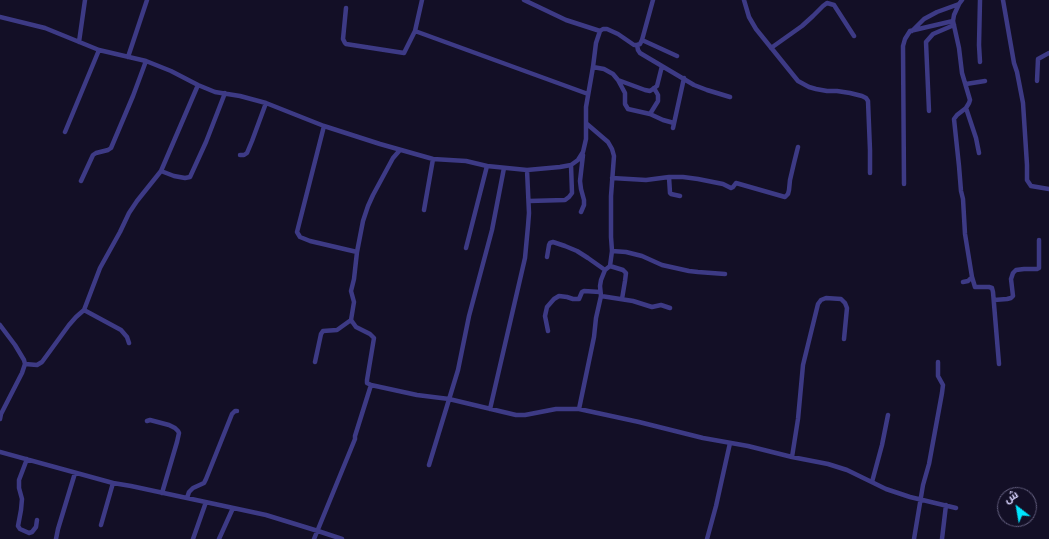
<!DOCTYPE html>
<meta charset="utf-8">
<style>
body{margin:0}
#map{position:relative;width:1049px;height:539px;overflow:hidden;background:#130f26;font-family:Raleway,Cairo,sans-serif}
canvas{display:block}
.north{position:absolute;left:997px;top:487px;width:40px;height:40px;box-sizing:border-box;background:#130f26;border:1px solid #625e7d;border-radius:50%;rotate:329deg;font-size:11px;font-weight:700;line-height:16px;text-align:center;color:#d9d4ff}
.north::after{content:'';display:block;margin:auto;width:14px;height:18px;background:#00e5ff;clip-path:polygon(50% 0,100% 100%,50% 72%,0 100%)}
</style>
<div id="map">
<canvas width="1049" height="539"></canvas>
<div class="north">ش</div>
</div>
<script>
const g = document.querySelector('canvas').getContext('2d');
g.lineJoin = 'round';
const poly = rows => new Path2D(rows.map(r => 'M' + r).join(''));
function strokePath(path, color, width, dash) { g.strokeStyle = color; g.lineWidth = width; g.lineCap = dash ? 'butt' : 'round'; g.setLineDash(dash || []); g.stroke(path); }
strokePath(poly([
 [524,0,566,20,600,31],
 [744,0,749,17,756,29,798,81,809,87,816,89,827,91,837,91,850,93,862,96,866,98,868,101,870,150,870,173],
 [962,0,959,4,954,15,953,21,959,48,962,73,970,100,969,103,966,108,957,115,954,119,959,166,961,191,963,199,965,234,972,277,968,281,963,282],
 [1003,0,1014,63,1017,72,1023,103,1027,165,1027,180,1031,186,1049,189],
 [346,8,343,39,345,43,346,44,404,53,415,31,422,0],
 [0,17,45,28,99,50,146,61,171,71,198,85,215,92,240,96,266,103,324,126,380,144,433,159,466,161,487,166,527,170,560,167,571,165,578,160,583,152,586,139,586,107,593,67,596,43,600,31,603,29,607,29,618,34,634,45,637,45,640,44,642,40,653,0],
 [415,31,588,94],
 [912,31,924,19,937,12,959,4],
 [642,40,677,56],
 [79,42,85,0],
 [637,45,638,50,640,53,694,85,707,90,730,97],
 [771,48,802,26,813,16,823,6,827,3,834,5,854,36],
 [128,57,147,0],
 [980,62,979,45,980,0],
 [593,67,604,69,613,74,618,80,625,93,625,104,628,109,650,114,663,120,674,123],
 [618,80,645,90,650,91,657,86,662,66],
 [1037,81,1038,59,1049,53],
 [966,84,985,81],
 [966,108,976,138,979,153],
 [929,111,926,42,933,34,954,25],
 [650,114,658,101,658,95,654,88],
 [324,126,297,232,300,237,310,241,357,252],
 [673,128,684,78],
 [65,132,99,50],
 [240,155,244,155,247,153,252,141,266,103],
 [161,171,174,176,185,178,190,177,206,142,225,93],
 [669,177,670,193,671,194,680,196],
 [612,178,646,180,669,177,683,177,698,179,723,184,731,188,733,187,736,183,785,197,788,194,789,190,790,180,794,163,798,147],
 [81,181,93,155,96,153,108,150,111,148,133,96,146,61],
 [904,184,903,46,905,39,910,31,953,21],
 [529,201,565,200,569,197,572,193,571,165],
 [424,210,433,159],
 [581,212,584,205,584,200,581,189,580,181,583,155],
 [466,248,487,166],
 [612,251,626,252,642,256,662,265,689,271,698,272,725,274],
 [547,257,549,245,550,243,553,242,565,246,577,251,588,258,605,270],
 [610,266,623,270,626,273,625,281,622,299],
 [972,277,975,287,989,287,992,288,993,292,999,364],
 [601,296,633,301,652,307,661,305,670,308],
 [994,300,1007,299,1011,298,1013,296,1011,279,1013,273,1016,270,1024,269,1037,269,1039,268,1039,240],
 [84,310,100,268,120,232,129,213,137,201,161,171,198,85],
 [0,325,15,345,24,360,25,364,22,373,1,414,0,419],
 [548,331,545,316,547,307,554,299,559,296,567,297,573,299,579,299,582,292,584,291,600,292],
 [315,362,321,334,323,331,337,330,351,320],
 [25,364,37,365,42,362,69,325,76,317,84,310,121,330,127,337,129,343],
 [371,385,417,395,449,399,516,415,525,415,556,409,579,409,639,422,703,438,748,446,792,457,828,464,847,470,886,489,910,497,956,508],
 [490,409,525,258,528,226,529,213,527,170],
 [579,409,594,337,596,318,601,296,600,286,601,280,605,270,610,266,612,251,611,237,611,196,614,156,612,149,608,142,587,124],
 [147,421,150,420,169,425,175,428,178,431,179,433,177,442,162,493],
 [0,452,113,483,131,486,266,515,318,531,342,539],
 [792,457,798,419,803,365,818,304,821,300,826,298,841,299,845,303,847,308,844,339],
 [27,459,19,480,19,488,22,499,21,510,18,526,20,529,29,533,32,532,36,527,37,520],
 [429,465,458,370,469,316,492,230,504,168],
 [872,482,882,445,888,415],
 [187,498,189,492,193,488,204,483,206,479,232,414,235,411,237,411],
 [101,525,113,483],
 [56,539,58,529,75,473],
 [193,539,206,502],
 [219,539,233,508],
 [314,539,355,439,355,436,371,385,367,383,367,380,374,338,370,334,356,327,351,320,354,302,351,291,354,279,357,252,363,221,368,206,373,195,393,158,400,150],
 [707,539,716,506,730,443],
 [914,539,923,485,929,464,942,393,943,385,938,376,938,362],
 [942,539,946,505]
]), '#3d3a85', 4.5);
</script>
